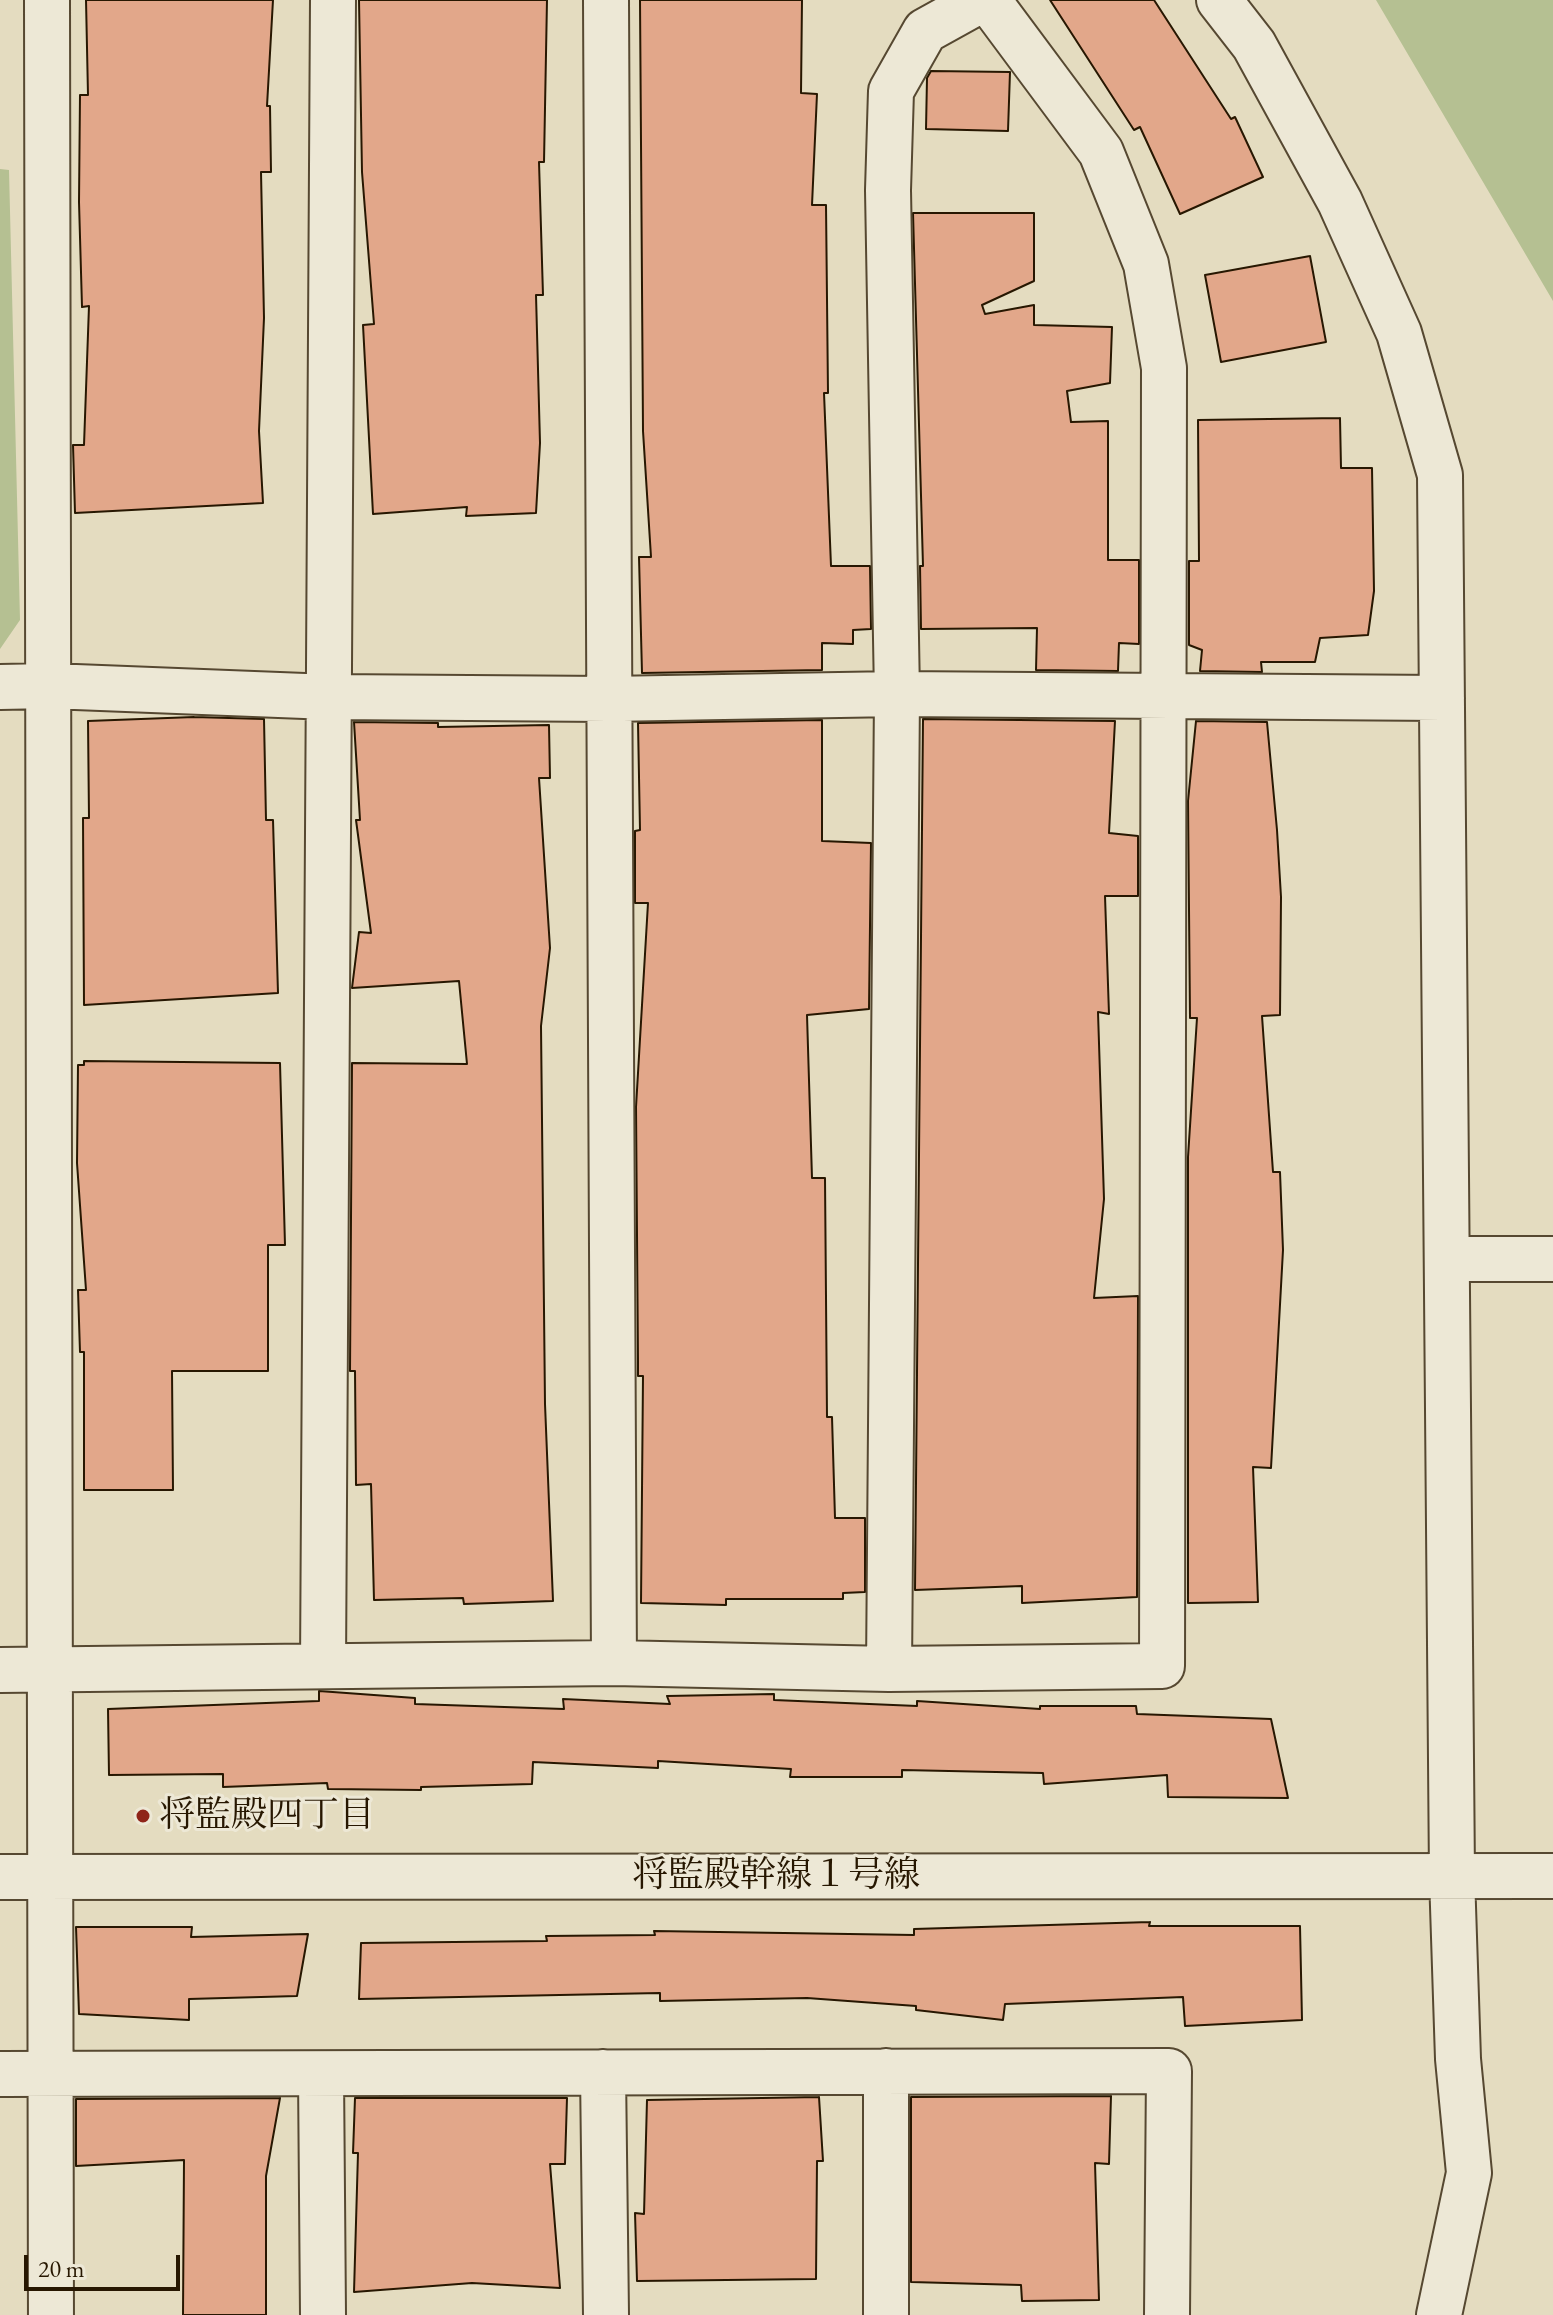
<!DOCTYPE html>
<meta charset="utf-8">
<style>
body{margin:0}
#map{position:relative;width:1553px;height:2315px;overflow:hidden;background:#e4dcc0;font-family:"EB Garamond",serif}
canvas{display:block}
.scale{position:absolute;left:24px;top:2255px;width:156px;height:36px;box-sizing:border-box;border:4px solid #271701;border-top:0;padding-left:10px;font-size:24px;line-height:28px;white-space:nowrap;color:#271701;-webkit-text-stroke:6px #ede8d6;paint-order:stroke}
</style>
<div id="map">
<canvas width="1553" height="2315"></canvas>
<div class="scale">20 m</div>
</div>
<script>
const g = document.querySelector('canvas').getContext('2d');
g.lineJoin = 'round';
function fillPath(path, color) { g.fillStyle = color; g.fill(path, 'evenodd'); }
const poly = rows => new Path2D(rows.map(r => 'M' + r).join(''));
function strokePath(path, color, width, dash) { g.strokeStyle = color; g.lineWidth = width; g.lineCap = dash ? 'butt' : 'round'; g.setLineDash(dash || []); g.stroke(path); }
function write(font, color, halo, rows, align = 'center') {
  g.font = font + ' "EB Garamond","Noto Serif JP",serif'; g.lineWidth = 6; g.setLineDash([]); g.textBaseline = 'middle'; g.strokeStyle = halo; g.fillStyle = color; for (const [text, x, y, turn = 0] of rows) {
    g.save(); g.translate(x, y); g.rotate((+turn || 0) * Math.PI / 180); g.textAlign = isNaN(turn) ? turn : align; if (halo) g.strokeText(text, 0, 0); g.fillText(text, 0, 0); g.restore();
  }
}
fillPath(poly([
 [1376,0,1553,0,1553,301],
 [0,169,9,170,20,620,0,649]
]), '#b5c092');
const building = poly([
 [86,0,273,0,267,106,270,106,271,172,261,172,264,318,259,431,263,503,75,513,73,445,84,445,89,306,82,307,79,202,80,95,88,95,86,0],
 [359,0,547,0,544,162,539,162,543,295,536,295,540,443,536,513,466,516,467,507,373,514,363,325,374,324,362,172,359,0],
 [640,0,802,0,801,93,817,94,812,205,826,205,828,393,824,393,831,566,870,566,871,629,853,630,853,644,822,643,822,670,642,673,639,557,651,557,643,431,640,0],
 [1050,0,1154,0,1231,119,1235,117,1263,177,1180,214,1140,127,1134,130,1050,0],
 [931,71,1010,72,1008,131,926,129,927,78,931,71],
 [913,213,1034,213,1034,281,982,305,985,314,1034,305,1034,325,1112,327,1110,383,1067,391,1071,422,1108,421,1108,560,1139,560,1139,644,1119,643,1118,671,1036,670,1037,628,921,629,920,566,923,566,913,213],
 [1310,256,1326,342,1221,362,1205,275,1310,256],
 [1340,418,1341,468,1372,468,1374,591,1368,635,1320,638,1315,662,1261,662,1262,672,1200,671,1202,650,1189,645,1189,561,1199,561,1198,420,1340,418],
 [194,717,264,719,266,820,273,820,278,993,84,1005,83,818,89,818,88,721,194,717],
 [923,719,1115,721,1109,833,1138,836,1138,896,1105,896,1109,1014,1098,1012,1104,1199,1094,1298,1138,1296,1137,1597,1022,1603,1022,1586,915,1590,923,719],
 [822,720,822,841,871,843,869,1009,807,1015,812,1178,825,1178,827,1417,832,1417,835,1518,865,1518,865,1592,843,1593,843,1599,726,1599,726,1605,641,1603,643,1376,638,1376,638,1362,636,1107,648,903,635,903,635,831,640,830,638,723,822,720],
 [1196,721,1267,722,1277,830,1281,897,1280,1015,1262,1016,1273,1172,1280,1172,1283,1250,1271,1468,1253,1467,1258,1602,1188,1603,1188,1157,1197,1018,1190,1018,1188,801,1196,721],
 [354,722,438,723,438,727,549,725,550,778,539,778,550,948,541,1026,545,1404,553,1601,464,1604,463,1598,374,1600,371,1484,356,1485,355,1371,350,1371,352,1063,467,1064,459,981,352,988,359,932,371,933,356,820,360,820,354,722],
 [84,1061,280,1063,285,1245,268,1245,268,1371,172,1371,173,1490,84,1490,84,1352,80,1352,78,1290,86,1290,77,1163,78,1065,84,1065,84,1061],
 [319,1691,415,1698,415,1704,564,1709,563,1699,670,1704,667,1696,774,1694,774,1700,917,1706,917,1701,1040,1709,1040,1706,1136,1706,1137,1714,1271,1719,1288,1798,1168,1797,1167,1775,1044,1784,1043,1773,902,1770,902,1777,790,1777,791,1769,658,1761,658,1768,533,1762,532,1784,421,1787,421,1790,328,1789,327,1783,223,1787,223,1774,109,1775,108,1709,319,1701,319,1691],
 [1150,1922,1149,1926,1300,1926,1302,2020,1185,2026,1183,1997,1005,2004,1003,2020,916,2010,916,2006,807,1998,660,2001,660,1993,359,1999,361,1943,547,1941,546,1936,655,1935,654,1931,914,1935,914,1929,1150,1922],
 [76,1927,192,1927,191,1937,308,1934,297,1996,189,1999,189,2020,79,2014,76,1927],
 [1111,2096,1109,2164,1095,2163,1099,2300,1022,2301,1021,2285,911,2282,911,2097,1111,2096],
 [819,2097,823,2161,817,2161,816,2279,637,2281,635,2213,644,2214,647,2100,819,2097],
 [280,2098,266,2176,266,2315,183,2315,184,2160,76,2166,76,2099,280,2098],
 [355,2098,567,2098,565,2164,550,2164,560,2288,472,2283,354,2292,358,2153,353,2153,355,2098]
]);
fillPath(building, '#e2a78a');
strokePath(building, '#271701', 2);
const minor = poly([
 [47,0,51,2315],
 [606,0,614,1663],
 [1219,0,1254,45,1340,202,1399,333,1440,475,1452,1876,1458,2059,1469,2173,1439,2315],
 [0,687,50,686,330,697,608,699,897,694,1442,698],
 [1448,1259,1553,1259],
 [323,1665,333,0],
 [889,1669,897,694,888,190,891,91,925,31,981,0],
 [0,1670,614,1663,889,1669,1162,1666,1164,368,1146,264,1101,152,988,0],
 [0,1877,1553,1876],
 [603,2072,606,2315],
 [0,2074,1169,2071,1167,2315],
 [321,2074,323,2315],
 [886,2315,886,2071]
]);
strokePath(minor, '#564831', 48);
strokePath(minor, '#ede8d6', 44);
for (const [x, y, r, color] of [
 [143,1816,8,"#8f2418"]
]) { const dot = new Path2D(); dot.arc(x, y, r, 0, 2 * Math.PI); g.fillStyle = color; g.fill(dot); strokePath(dot, '#ede8d6', 3); }
write('36px', '#271701', '#ede8d6', [
 ["将監殿四丁目",159,1816]
], 'left');
write('36px', '#271701', '#ede8d6', [
 ["将監殿幹線１号線",776,1876]
]);
</script>
